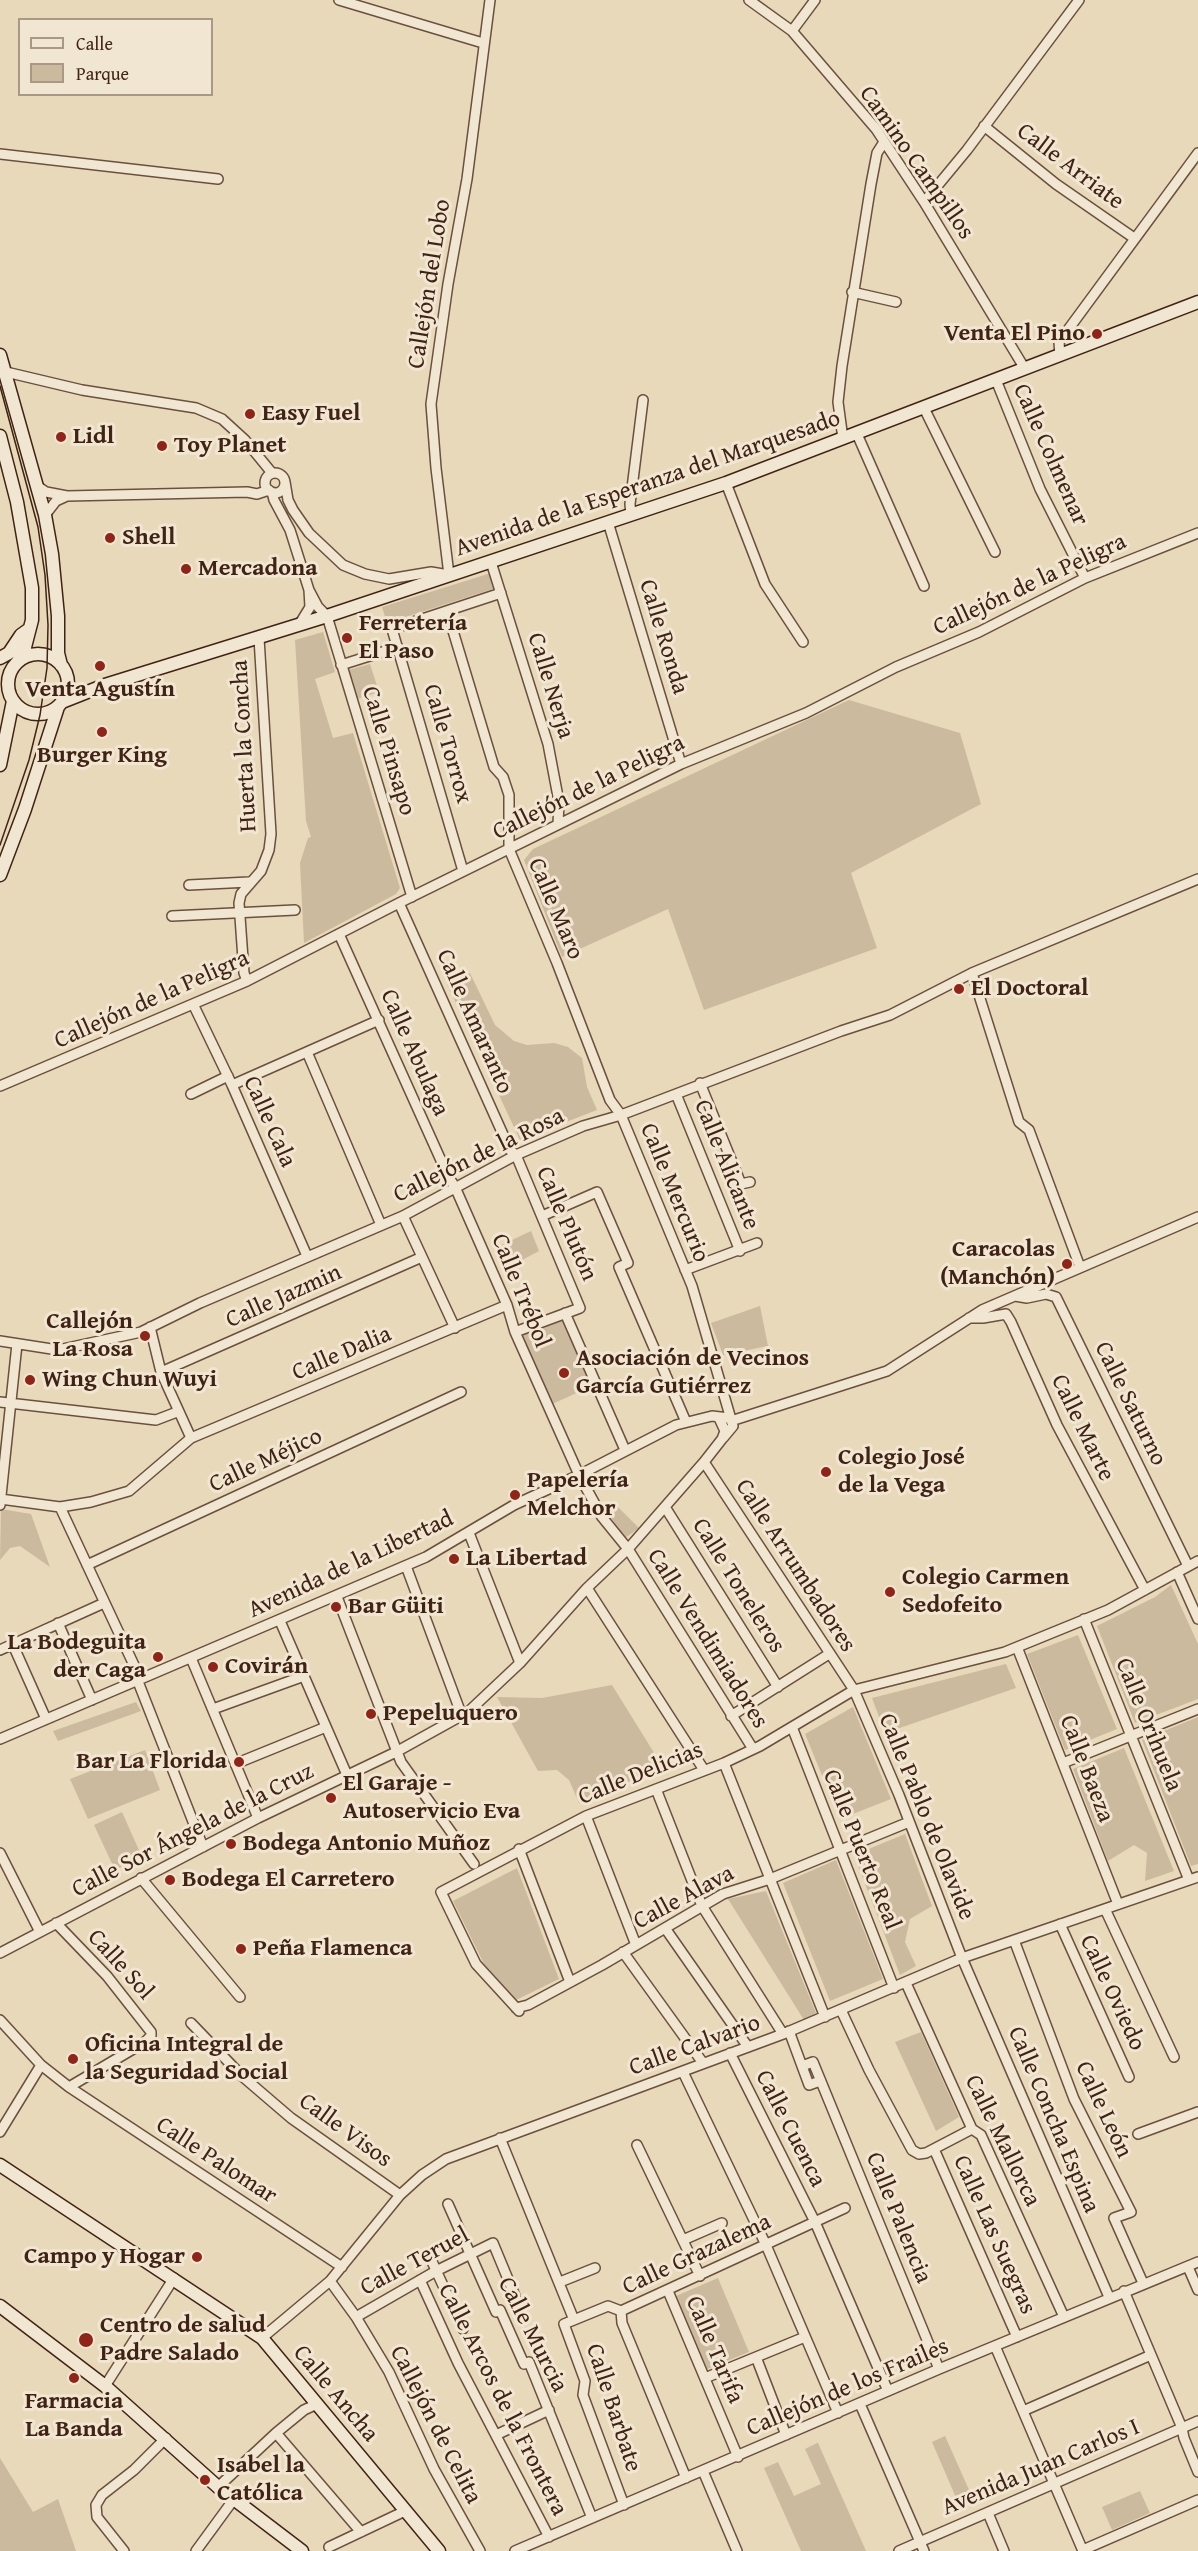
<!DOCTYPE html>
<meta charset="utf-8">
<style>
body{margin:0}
#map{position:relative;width:1198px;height:2551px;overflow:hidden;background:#e8d9ba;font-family:"Gentium Book Plus",serif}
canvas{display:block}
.legend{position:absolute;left:18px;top:18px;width:195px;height:78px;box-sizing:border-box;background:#f0e6d2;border:2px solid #aa9886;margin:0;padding:8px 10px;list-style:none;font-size:18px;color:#412315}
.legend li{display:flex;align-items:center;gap:12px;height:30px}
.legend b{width:30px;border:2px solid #aa9886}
</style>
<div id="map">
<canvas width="1198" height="2551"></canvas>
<ul class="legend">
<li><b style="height:8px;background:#f0e6d2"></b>Calle</li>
<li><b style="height:16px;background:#ccba9e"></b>Parque</li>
</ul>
</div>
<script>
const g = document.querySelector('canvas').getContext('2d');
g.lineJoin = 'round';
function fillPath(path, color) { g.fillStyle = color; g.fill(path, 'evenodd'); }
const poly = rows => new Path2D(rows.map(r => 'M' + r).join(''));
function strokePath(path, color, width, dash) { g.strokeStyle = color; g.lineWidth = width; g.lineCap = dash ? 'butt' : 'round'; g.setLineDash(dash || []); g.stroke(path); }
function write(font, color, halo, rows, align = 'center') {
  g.font = font + ' "Gentium Book Plus",serif'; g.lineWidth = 6; g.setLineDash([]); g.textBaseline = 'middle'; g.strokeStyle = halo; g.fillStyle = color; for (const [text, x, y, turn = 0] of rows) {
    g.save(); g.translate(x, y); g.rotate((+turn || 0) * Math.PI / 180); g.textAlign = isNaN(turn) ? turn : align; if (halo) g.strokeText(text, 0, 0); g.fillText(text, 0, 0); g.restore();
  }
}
fillPath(poly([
 [491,573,496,588,387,623,382,607],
 [323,632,335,672,315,679,333,738,353,733,400,888,396,894,304,943,300,863,308,838,311,837,306,821,295,640],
 [370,664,379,692,357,699,348,670],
 [849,700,960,733,981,804,851,873,877,948,704,1010,668,909,562,957,524,860,533,849],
 [470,973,495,1025,514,1041,527,1045,554,1043,568,1047,582,1058,587,1087,597,1110,520,1140,447,984],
 [531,1231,539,1251,505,1269,495,1248],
 [760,1306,768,1346,723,1355,711,1323],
 [565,1316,592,1386,550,1405,518,1333],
 [612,1501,639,1528,625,1538,602,1505],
 [1,1509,31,1514,50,1567,20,1546,10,1548,0,1560],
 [1171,1585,1198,1644,1198,1699,1135,1723,1097,1626,1155,1597],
 [1078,1635,1117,1729,1065,1750,1027,1654],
 [1006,1664,1016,1688,885,1733,872,1698],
 [612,1685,666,1772,627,1782,579,1803,569,1780,557,1770,538,1771,497,1697,542,1698],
 [136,1702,141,1711,58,1741,53,1731],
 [853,1707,891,1799,840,1819,805,1734],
 [1198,1717,1198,1864,1191,1866,1142,1740],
 [1124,1748,1174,1871,1145,1881,1147,1853,1134,1845,1108,1861,1073,1769],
 [145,1750,160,1790,88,1819,70,1779],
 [122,1812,142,1857,115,1870,94,1825],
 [905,1834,932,1906,910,1919,905,1942,916,1966,900,1975,854,1855],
 [836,1860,883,1979,830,2001,783,1883],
 [517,1868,559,1979,516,2000,484,1964,453,1901],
 [766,1891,816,2013,804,2020,728,1899],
 [921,2032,959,2117,936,2131,895,2042],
 [718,2278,749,2352,707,2369,676,2296],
 [945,2436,974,2501,960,2507,932,2442],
 [817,2443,818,2443,866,2551,801,2551,764,2468,778,2462,794,2496,821,2484,805,2449],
 [0,2458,33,2512,58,2499,76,2551,0,2551],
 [1140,2491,1150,2513,1112,2530,1102,2507]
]), '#ccba9e');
const street = poly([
 [339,0,483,43],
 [749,0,792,31,876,129,924,202,1025,369],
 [792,31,815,0],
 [984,126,1056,184,1134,238],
 [0,154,218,179],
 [924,202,967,150,1079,0],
 [852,292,896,302],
 [1060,356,1059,342,1198,153],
 [6,372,82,390,196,408,222,419,245,440,272,473],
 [996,380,1040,489,1085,578],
 [924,408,995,552],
 [857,434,924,586],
 [843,439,838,402,842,366,871,184,877,153,884,142],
 '265 483a10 10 0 1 1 20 0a10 10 0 1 1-20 0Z',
 [285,482,288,500,293,510,309,533,343,565,365,574,389,579,431,572,449,575,436,468,431,404,448,284,467,179,490,0],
 [726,483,765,584,803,642],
 [37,486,46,492,67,496,247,492,257,494,269,490],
 [272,492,274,500,290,530,309,590,310,607,299,625],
 [45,515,56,501,67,496],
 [631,515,630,504,643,400],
 [608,522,681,764],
 [491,562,548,744,559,802,558,824],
 [309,590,318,607,327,616,412,897],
 [447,611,494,767,503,777,509,795,509,849,557,963,610,1100,621,1115,692,1286,733,1426,723,1438],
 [341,665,398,647],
 [463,871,392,629,501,593],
 [189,885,249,882],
 [399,903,510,1150,516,1155,580,1308,515,1332],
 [172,916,295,910],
 [339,934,448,1176,455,1187,507,1305,515,1332,579,1475,602,1517,628,1549,753,1749],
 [972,973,1019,1122,1029,1130,1080,1267],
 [247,981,244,973,239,903,241,894,261,871,269,850,271,834,259,638],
 [194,1006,232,1085,307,1256],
 [307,1052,381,1225],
 [700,1083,741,1184,750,1182],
 [232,1085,379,1020],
 [0,1086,247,981,399,903,681,764,806,713,896,667,979,632,1085,578,1198,533],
 [191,1094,228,1076],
 [676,1094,740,1251],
 [403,1216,455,1328],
 [542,1216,597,1192,628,1263,619,1267,686,1422],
 [685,1270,757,1243],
 [1015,1296,1027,1298,1046,1294,1056,1297,1188,1566],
 [565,1313,625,1450],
 [969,1318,983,1318,1006,1314,1011,1322,1057,1425,1145,1590],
 [150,1327,161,1372,191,1438],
 [0,1341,58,1350,141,1332,200,1303,403,1216,516,1155,583,1126,621,1115,841,1031,890,1015,972,973,1198,879],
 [161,1372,422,1257],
 [0,1402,156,1420,177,1412],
 [704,1462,854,1690,899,1795,962,1958,1109,2297],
 [0,1499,60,1507,91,1502,129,1491,191,1438,507,1305],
 [0,1505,17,1344],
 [60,1507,140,1678],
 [665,1507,778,1687],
 [469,1533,520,1663],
 [87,1565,461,1392],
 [406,1566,462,1716],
 [1177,1572,1198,1619],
 [587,1588,704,1770],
 [337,1597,401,1762,474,1864],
 [1084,1619,1189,1880],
 [280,1621,347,1775],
 [58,1623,92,1700],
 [13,1645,46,1719],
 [1017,1647,1118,1904],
 [0,1650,104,1603],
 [191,1658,258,1818],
 [137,1679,203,1847],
 [213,1709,304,1676],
 [731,1716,829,1654],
 [792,1727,894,1988],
 [0,1739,426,1557,514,1505,579,1475,676,1425,712,1416,729,1418,731,1421,887,1371,982,1310,1198,1217],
 [724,1763,825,2017],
 [1063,1763,1198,1709],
 [235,1764,326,1727],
 [656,1789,702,1906,783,2034],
 [586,1816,636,1945],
 [519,1849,570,1982],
 [0,1853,40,1932],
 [141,1878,240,1997],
 [1105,1909,1174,2057],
 [56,1923,107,1976,151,2032,151,2036,145,2042,69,2087],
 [1060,1924,1129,2077],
 [665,1928,748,2047],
 [1014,1940,1074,2099,1131,2212,1114,2218,1143,2283],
 [623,1952,703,2063],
 [0,1953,258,1818,396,1752,468,1712,520,1663,587,1588,628,1549,704,1462,722,1439,725,1431,719,1418],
 [906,1983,972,2129,981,2135,1064,2317],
 [516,2008,528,2005,602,1965,723,1894,770,1879,909,1822],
 [841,2010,869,2070,912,2150,919,2154,926,2153,972,2129],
 [519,2011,476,1964,441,1892,586,1816,724,1763,760,1746,854,1690,1005,1652,1108,1610,1198,1561],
 [0,2020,41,2065,69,2087,342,2267],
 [191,2023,242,2076,291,2118,400,2195],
 [789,2031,809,2085,820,2081],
 [730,2053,815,2222,888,2391],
 [802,2066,813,2062,939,2369],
 [683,2072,766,2245,838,2413],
 [0,2132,41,2065],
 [1138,2134,1198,2112],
 [500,2138,574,2320],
 [637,2145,700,2276],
 [934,2149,1017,2337],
 [448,2204,496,2312,500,2310,524,2364,529,2362,592,2518],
 [683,2240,722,2223],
 [429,2255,463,2329],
 [1188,2267,1198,2290],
 [420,2280,458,2363,549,2537],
 [330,2281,356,2317,389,2372,434,2469,480,2551],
 [560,2282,595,2268],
 [668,2291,738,2457],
 [1124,2291,1182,2428,1184,2438,1198,2472],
 [621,2311,608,2306,564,2324,585,2381,583,2395,624,2505],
 [621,2311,845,2208],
 [621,2311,622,2323,686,2478],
 [356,2317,436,2271,493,2243,515,2296],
 [262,2338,330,2281,400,2195,422,2175,446,2159,783,2034,962,1958,1198,1877],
 [995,2346,1083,2551],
 [756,2357,786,2435],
 [705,2378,805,2337],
 [105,2386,174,2278],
 [860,2404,924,2551],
 [1023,2411,1151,2355],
 [276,2433,361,2532],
 [496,2435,549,2410],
 [703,2471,737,2551],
 [218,2487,276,2433,304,2410,317,2404],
 [988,2513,1004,2551],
 [329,2547,405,2511],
 [1083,2550,1198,2500],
 [124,2551,97,2517,96,2505,102,2495,134,2470,166,2438],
 [196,2551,234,2499],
 [515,2551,939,2369,1198,2262],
 [899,2551,1198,2421]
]);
const secondary = poly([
 [0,355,45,515,52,554,58,616,58,653,61,665],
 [0,436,17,502,32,588,32,620,24,651,18,661],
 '8 684a30 30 0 1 1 60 0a30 30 0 1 1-60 0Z',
 [0,658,9,653,21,635,28,630],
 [62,702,105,685,327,616,726,483,1198,302],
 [0,765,13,701],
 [0,875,25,809,58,707],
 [0,2165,262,2338,439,2551],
 [0,2306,105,2386,218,2487,302,2551]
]);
strokePath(street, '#6b503e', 12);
strokePath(secondary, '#412315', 15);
strokePath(street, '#f0e6d2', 9);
strokePath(secondary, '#f0e6d2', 12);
strokePath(poly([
 [0,386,38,527,45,575,48,625,47,668,40,715,29,760,0,845]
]), '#412315', 1.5);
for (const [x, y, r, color] of [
 [1097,334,6,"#8f2418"],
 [250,414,6,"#8f2418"],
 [61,437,6,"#8f2418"],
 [162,446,6,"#8f2418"],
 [110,538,6,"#8f2418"],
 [186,569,6,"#8f2418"],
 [347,638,6,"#8f2418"],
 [100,666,6,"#8f2418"],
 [102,732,6,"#8f2418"],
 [959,989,6,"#8f2418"],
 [1067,1264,6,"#8f2418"],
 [145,1336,6,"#8f2418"],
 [564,1373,6,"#8f2418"],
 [30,1380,6,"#8f2418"],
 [826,1472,6,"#8f2418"],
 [515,1495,6,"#8f2418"],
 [454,1559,6,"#8f2418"],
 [890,1592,6,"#8f2418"],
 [336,1607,6,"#8f2418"],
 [158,1657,6,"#8f2418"],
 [213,1667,6,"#8f2418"],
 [371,1714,6,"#8f2418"],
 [239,1762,6,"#8f2418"],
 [331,1798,6,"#8f2418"],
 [231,1844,6,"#8f2418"],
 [170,1880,6,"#8f2418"],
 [241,1949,6,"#8f2418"],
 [73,2059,6,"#8f2418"],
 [197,2257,6,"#8f2418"],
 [86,2340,8,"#8f2418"],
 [74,2378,6,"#8f2418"],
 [205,2480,6,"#8f2418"]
]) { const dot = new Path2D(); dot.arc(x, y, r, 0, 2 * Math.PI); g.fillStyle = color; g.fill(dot); strokePath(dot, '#f0e6d2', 2); }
write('24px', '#412315', '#f0e6d2', [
 ["Camino Campillos",916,163,55],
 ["Calle Arriate",1070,167,37],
 ["Callejón del Lobo",430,284,-81],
 ["Calle Colmenar",1050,455,66],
 ["Avenida de la Esperanza del Marquesado",648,484,-19],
 ["Callejón de la Peligra",1030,585,-25],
 ["Calle Ronda",663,637,73],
 ["Calle Nerja",550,686,73],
 ["Calle Torrox",447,744,74],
 ["Huerta la Concha",245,746,-93],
 ["Calle Pinsapo",388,751,73],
 ["Callejón de la Peligra",589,788,-26],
 ["Calle Maro",555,909,67],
 ["Callejón de la Peligra",152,1000,-24],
 ["Calle Amaranto",474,1022,66],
 ["Calle Abulaga",414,1053,66],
 ["Calle Cala",269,1122,66],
 ["Callejón de la Rosa",479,1156,-26],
 ["Calle Alicante",726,1165,68],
 ["Calle Mercurio",674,1193,68],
 ["Calle Plutón",566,1224,67],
 ["Calle Trébol",520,1291,68],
 ["Calle Jazmin",284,1297,-24],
 ["Calle Dalia",342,1354,-23],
 ["Calle Saturno",1130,1404,64],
 ["Calle Marte",1082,1428,64],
 ["Calle Méjico",266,1461,-25],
 ["Avenida de la Libertad",351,1565,-25],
 ["Calle Arrumbadores",795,1566,57],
 ["Calle Toneleros",738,1586,58],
 ["Calle Vendimiadores",707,1639,58],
 ["Calle Orihuela",1148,1725,68],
 ["Calle Baeza",1086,1769,69],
 ["Calle Delicias",641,1774,-22],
 ["Calle Pablo de Olavide",926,1817,68],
 ["Calle Sor Ángela de la Cruz",193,1831,-27],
 ["Calle Puerto Real",861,1850,68],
 ["Calle Alava",684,1898,-28],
 ["Calle Sol",120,1965,48],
 ["Calle Oviedo",1112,1993,65],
 ["Calle Calvario",695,2046,-20],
 ["Calle León",1103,2110,65],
 ["Calle Concha Espina",1053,2120,67],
 ["Calle Cuenca",790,2129,63],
 ["Calle Visos",345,2131,36],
 ["Calle Mallorca",1002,2141,64],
 ["Calle Palomar",216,2161,33],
 ["Calle Palencia",898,2218,68],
 ["Calle Las Suegras",994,2235,66],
 ["Calle Grazalema",697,2255,-25],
 ["Calle Teruel",415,2262,-28],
 ["Calle Murcia",532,2335,63],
 ["Calle Tarifa",714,2350,67],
 ["Callejón de los Frailes",848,2388,-23],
 ["Calle Ancha",335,2394,50],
 ["Calle Arcos de la Frontera",502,2400,63],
 ["Calle Barbate",613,2408,72],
 ["Callejón de Celita",435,2425,63],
 ["Avenida Juan Carlos I",1041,2468,-23]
]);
write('bold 24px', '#412315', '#f0e6d2', [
 ["Venta El Pino",1085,334,"right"],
 ["Easy Fuel",262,414],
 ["Lidl",73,437],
 ["Toy Planet",174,446],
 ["Shell",122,538],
 ["Mercadona",198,569],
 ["Ferretería",359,624],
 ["El Paso",359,652],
 ["Venta Agustín",100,690,"center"],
 ["Burger King",102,756,"center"],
 ["El Doctoral",971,989],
 ["Caracolas",1055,1250,"right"],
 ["(Manchón)",1055,1278,"right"],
 ["Callejón",133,1322,"right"],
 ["La Rosa",133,1350,"right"],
 ["Asociación de Vecinos",576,1359],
 ["García Gutiérrez",576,1387],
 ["Wing Chun Wuyi",42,1380],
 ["Colegio José",838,1458],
 ["de la Vega",838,1486],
 ["Papelería",527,1481],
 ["Melchor",527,1509],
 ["La Libertad",466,1559],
 ["Colegio Carmen",902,1578],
 ["Sedofeito",902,1606],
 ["Bar Güiti",348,1607],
 ["La Bodeguita",146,1643,"right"],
 ["der Caga",146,1671,"right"],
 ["Covirán",225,1667],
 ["Pepeluquero",383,1714],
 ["Bar La Florida",227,1762,"right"],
 ["El Garaje -",343,1784],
 ["Autoservicio Eva",343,1812],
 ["Bodega Antonio Muñoz",243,1844],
 ["Bodega El Carretero",182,1880],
 ["Peña Flamenca",253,1949],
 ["Oficina Integral de",85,2045],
 ["la Seguridad Social",85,2073],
 ["Campo y Hogar",185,2257,"right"],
 ["Centro de salud",100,2326],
 ["Padre Salado",100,2354],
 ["Farmacia",74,2402,"center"],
 ["La Banda",74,2430,"center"],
 ["Isabel la",217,2466],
 ["Católica",217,2494]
], 'left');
</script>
